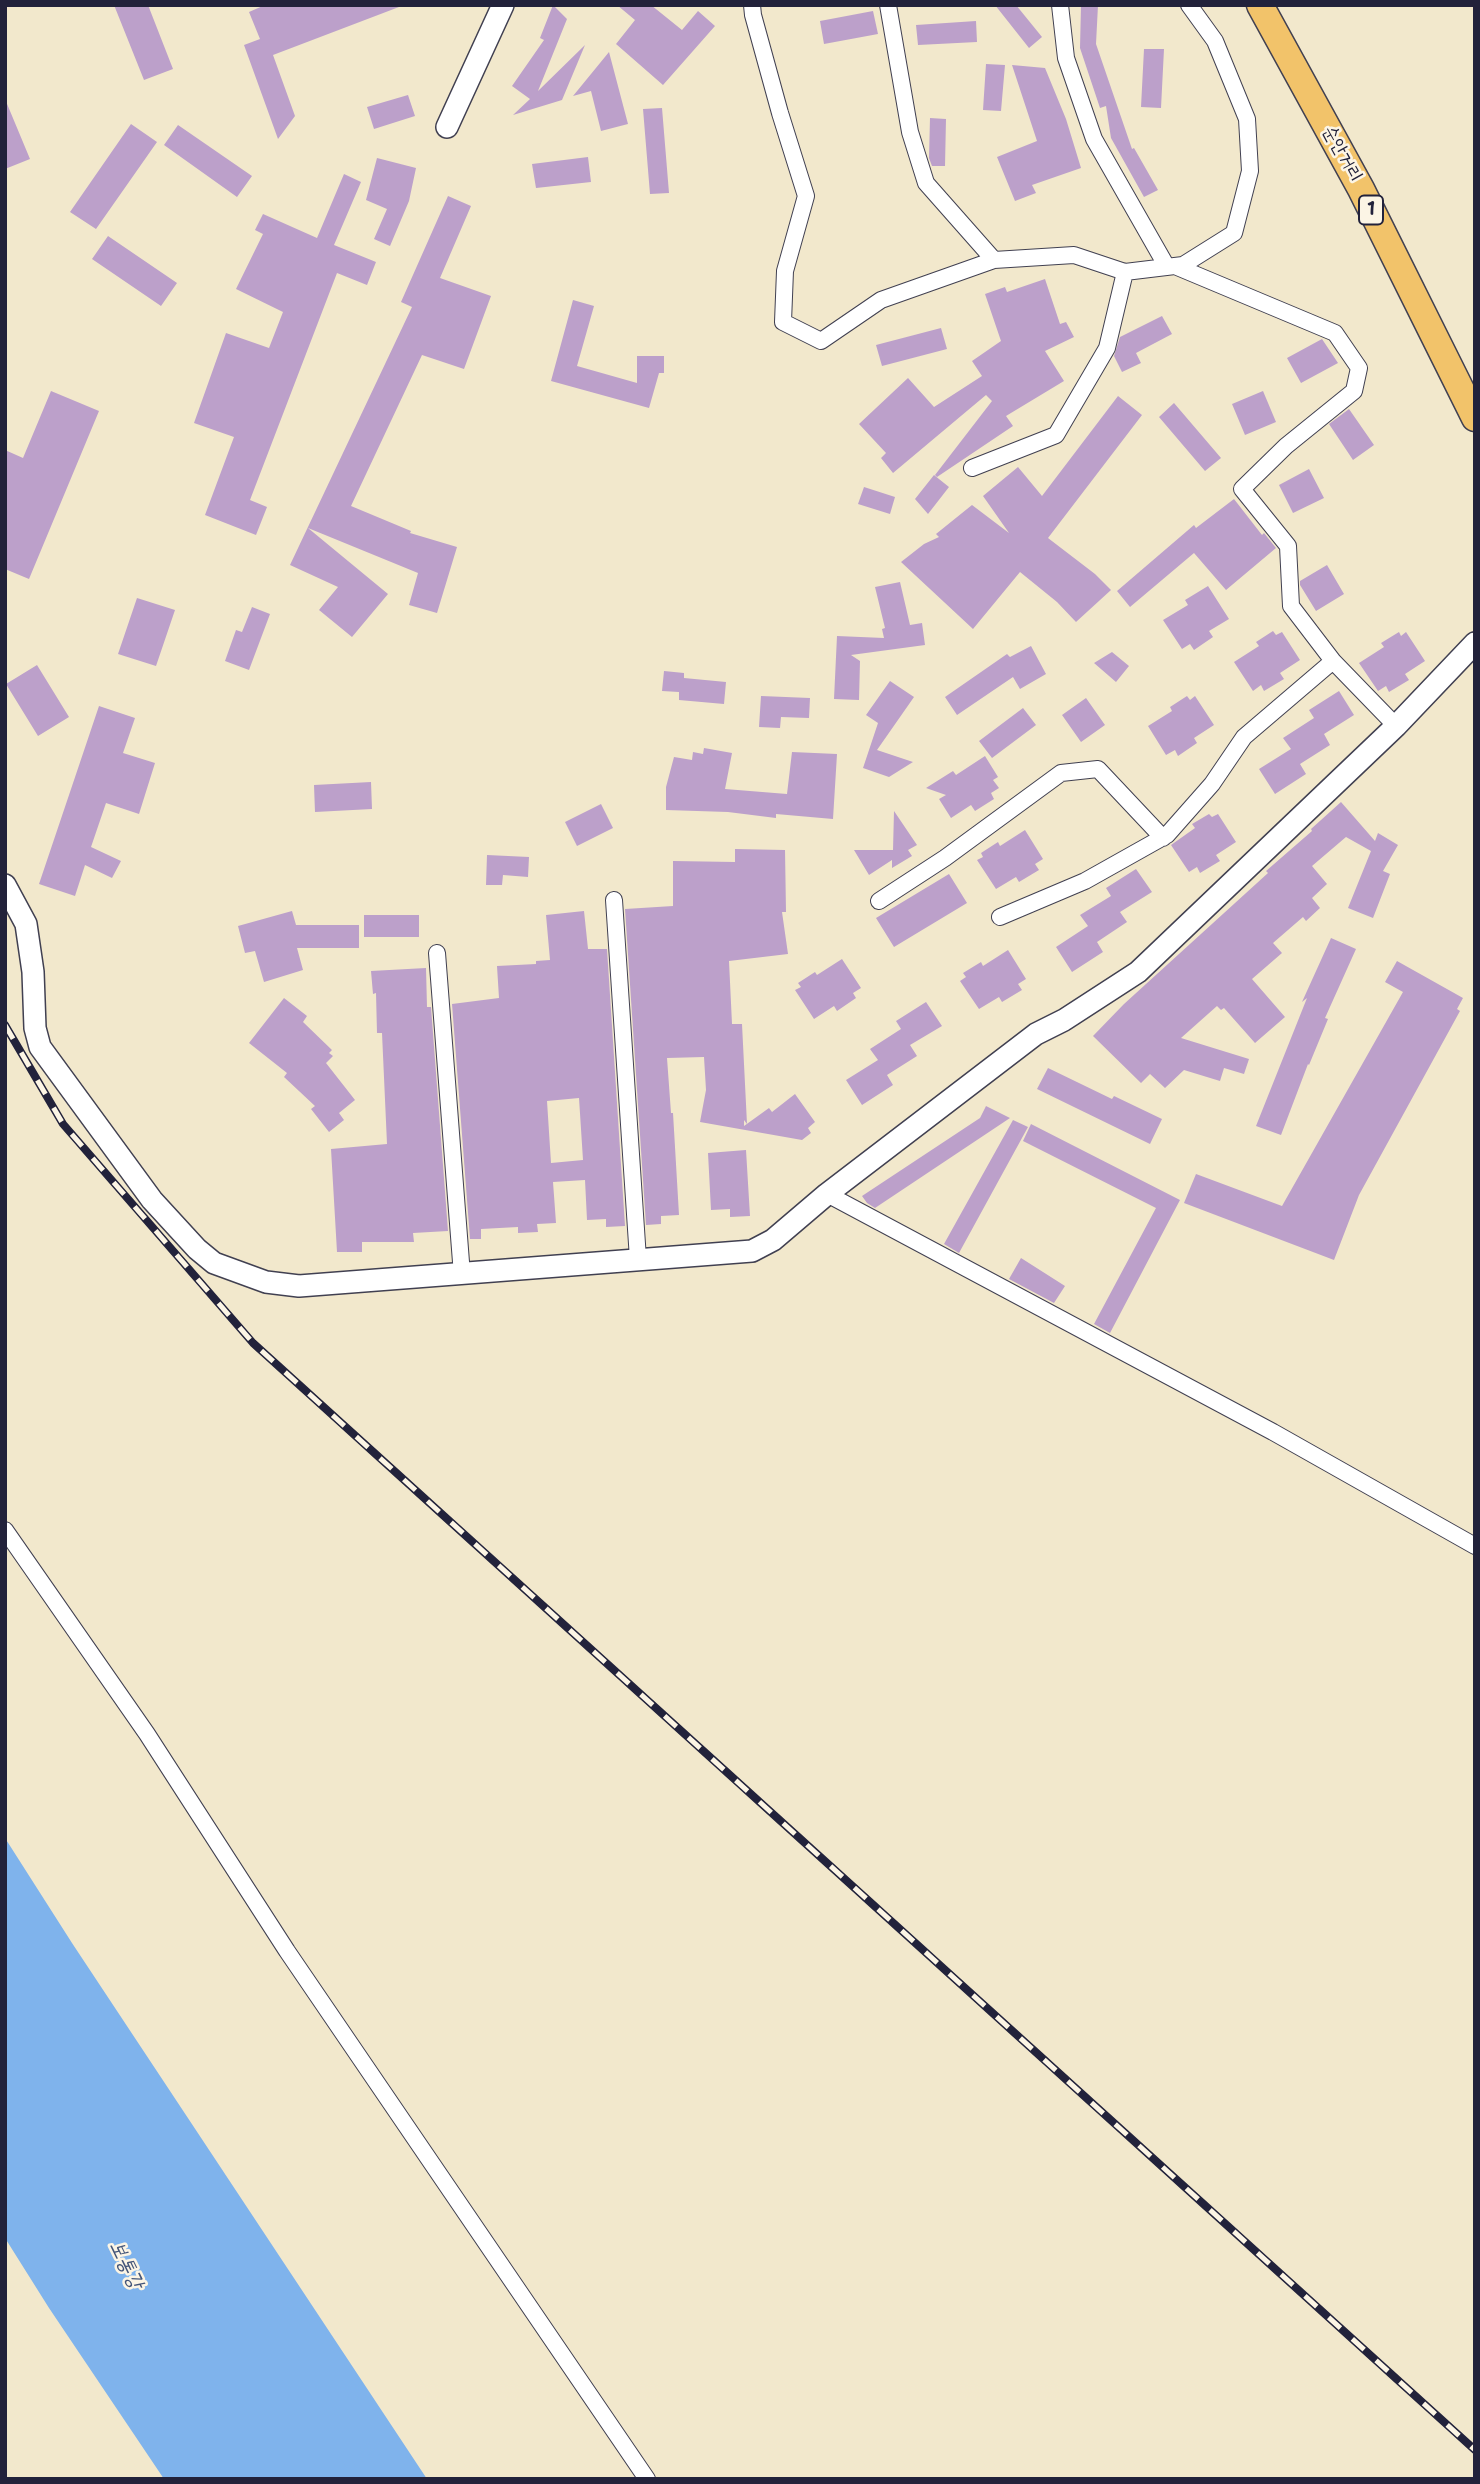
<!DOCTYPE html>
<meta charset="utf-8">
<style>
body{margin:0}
#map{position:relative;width:1480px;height:2484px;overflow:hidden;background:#f2e8cc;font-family:"Shantell Sans",sans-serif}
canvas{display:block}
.frame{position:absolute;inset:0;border:7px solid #22223b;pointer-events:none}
</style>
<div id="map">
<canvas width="1480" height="2484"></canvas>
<div class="frame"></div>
</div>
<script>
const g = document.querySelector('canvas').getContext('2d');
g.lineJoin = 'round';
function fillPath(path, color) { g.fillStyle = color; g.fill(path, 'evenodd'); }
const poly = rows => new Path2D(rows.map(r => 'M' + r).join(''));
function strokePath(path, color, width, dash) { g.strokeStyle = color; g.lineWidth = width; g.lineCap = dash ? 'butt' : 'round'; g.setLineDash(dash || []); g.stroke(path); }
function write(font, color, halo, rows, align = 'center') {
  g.font = font + ' "Shantell Sans","Poor Story",sans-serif'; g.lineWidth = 5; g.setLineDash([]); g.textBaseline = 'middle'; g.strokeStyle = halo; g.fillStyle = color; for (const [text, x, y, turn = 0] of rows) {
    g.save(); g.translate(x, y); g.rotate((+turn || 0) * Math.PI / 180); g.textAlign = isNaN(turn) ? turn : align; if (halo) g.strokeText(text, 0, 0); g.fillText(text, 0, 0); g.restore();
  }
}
fillPath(poly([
 [5,1838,72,1943,427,2479,164,2479,49,2308,5,2238]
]), '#7fb3ec');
fillPath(poly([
 [114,5,148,5,173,69,144,80],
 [265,5,399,7,273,55,295,116,278,139,244,45,260,39,249,12],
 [553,5,567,19,538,91,585,45,562,100,513,115,530,99,512,86,544,40,540,38],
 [617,5,651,5,682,30,698,11,715,26,663,85,616,44,635,20],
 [995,5,1016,5,1042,37,1029,48],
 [1081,5,1098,5,1096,44,1132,149,1134,148,1158,190,1144,197,1111,138,1106,106,1100,108,1080,48],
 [873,11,878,34,824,44,820,21],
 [976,21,977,42,918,45,916,25],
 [1144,49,1164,49,1161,108,1141,107],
 [609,52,628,124,601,131,591,91,573,96],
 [986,64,1005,65,1001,111,983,110],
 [1012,65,1045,68,1066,119,1081,168,1032,185,1036,193,1015,201,997,157,1037,141],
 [408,95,415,116,374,129,367,107],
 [5,99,30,159,5,169],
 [662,108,669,193,650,194,643,109],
 [930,118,946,119,945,166,932,166,929,158],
 [131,124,157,142,96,229,70,212],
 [178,125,252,176,237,197,164,145],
 [588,157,591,182,536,188,532,164],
 [377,158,416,168,409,201,390,246,374,239,387,209,366,200],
 [344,174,361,182,334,245,376,262,367,285,337,273,250,500,267,507,256,535,205,515,234,437,194,423,226,333,269,348,283,312,236,289,263,234,255,230,263,214,317,238],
 [448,196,471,206,440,278,491,296,464,369,422,355,351,506,411,531,410,533,457,547,437,613,409,605,418,573,308,528,388,594,352,637,319,610,338,587,290,565,412,307,401,302],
 [108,236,177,283,161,306,92,259],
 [1045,279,1060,324,1066,322,1074,337,1045,351,1064,381,1006,416,1013,426,937,477,935,475,992,401,986,395,893,473,881,458,886,453,859,424,908,378,934,407,982,376,972,361,1001,341,985,294,1005,287,1007,292],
 [573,300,594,306,577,366,637,383,637,356,664,356,664,373,659,373,649,408,551,381],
 [1162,316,1172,334,1136,353,1141,363,1122,372,1114,356,1120,337],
 [941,328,947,349,882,366,876,345],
 [1322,339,1338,363,1301,383,1287,358],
 [51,391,99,411,29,579,5,569,5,450,23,458],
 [1263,391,1276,422,1245,435,1232,404],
 [1118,396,1142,415,1048,538,1095,574,1111,590,1076,622,1057,602,1020,572,973,629,901,562,924,544,939,537,936,534,972,505,1009,533,983,496,1018,467,1042,496],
 [1174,403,1221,458,1205,471,1159,417],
 [1349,409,1374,445,1353,460,1329,424],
 [1309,469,1324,498,1293,513,1279,485],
 [934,475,949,487,928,514,915,499],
 [864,487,895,497,890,514,858,504],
 [1234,499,1262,535,1264,533,1276,548,1226,590,1194,553,1130,607,1117,591,1194,525,1196,528],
 [1327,565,1344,594,1316,611,1300,585,1300,581],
 [900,582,910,625,922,623,925,645,851,655,860,661,859,700,834,699,837,636,884,638,882,629,885,628,875,587],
 [1208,586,1229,619,1209,631,1213,637,1194,650,1190,644,1182,649,1163,620,1188,605,1185,600],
 [137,598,175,610,156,666,118,654],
 [252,607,270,614,249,670,225,661,236,630,242,632],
 [1273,631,1276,635,1282,632,1300,660,1280,673,1284,679,1264,691,1261,685,1253,691,1234,662,1259,646,1256,642],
 [1399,632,1401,636,1406,632,1425,661,1405,674,1409,680,1389,692,1386,686,1378,691,1359,663,1384,647,1381,643],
 [1031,646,1046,674,1020,689,1013,677,957,715,945,697,1007,654,1010,657],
 [1112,652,1129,666,1116,682,1094,663],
 [37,665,69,717,38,736,6,684],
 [664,671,684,673,684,678,726,682,724,704,679,700,679,692,662,691],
 [890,681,914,697,877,750,913,762,889,777,863,768,878,723,866,715],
 [1339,691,1354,715,1324,734,1330,745,1300,764,1306,774,1275,794,1259,769,1291,749,1283,738,1314,718,1309,710],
 [761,696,810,698,809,718,781,717,780,728,759,727],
 [1187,696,1190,700,1195,696,1214,725,1194,738,1197,743,1178,756,1175,750,1166,755,1148,726,1172,711,1170,707],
 [1086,698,1105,725,1081,742,1062,715],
 [99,706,135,718,123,753,155,763,139,814,106,803,91,847,121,861,112,878,85,865,75,896,39,884],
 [1023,708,1036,725,992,758,979,741],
 [704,748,732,753,725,789,787,794,792,752,837,754,833,819,776,814,776,818,728,812,666,810,666,787,674,757,692,760,693,752,703,754],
 [985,756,998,777,993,780,999,788,991,793,994,799,975,811,971,805,951,818,939,799,946,795,926,788,953,771,956,775],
 [371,782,372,809,315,812,314,785],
 [1341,802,1375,841,1378,833,1398,845,1383,871,1390,874,1373,918,1348,908,1371,851,1346,837,1312,866,1327,884,1312,898,1320,908,1306,921,1303,917,1273,943,1282,953,1252,979,1285,1017,1255,1043,1224,1008,1221,1010,1217,1006,1181,1038,1249,1059,1244,1074,1224,1068,1220,1081,1184,1070,1165,1088,1150,1074,1141,1083,1093,1036,1124,1004,1268,873,1266,871,1312,831,1311,829],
 [601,804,613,828,577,846,565,822],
 [894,811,917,845,908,850,912,856,892,868,892,860,869,875,854,850,893,850],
 [1209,814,1212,817,1218,814,1236,842,1216,855,1220,861,1200,873,1197,867,1189,872,1171,845,1195,828,1192,824],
 [1025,830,1043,859,1035,864,1039,870,1019,882,1016,877,996,889,977,860,983,857,981,853,998,842,1000,846],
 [735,849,785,850,786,912,782,912,788,954,729,961,732,1024,742,1024,747,1124,744,1120,744,1126,769,1108,772,1112,795,1094,815,1122,808,1128,811,1133,802,1140,700,1122,706,1090,704,1057,667,1058,671,1113,673,1113,679,1215,661,1216,661,1224,646,1225,625,909,673,906,673,861,735,862],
 [487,855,529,857,528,877,503,875,502,885,486,885],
 [1136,869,1152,892,1120,912,1127,922,1097,942,1103,952,1072,972,1056,947,1088,926,1080,915,1111,896,1106,888],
 [949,874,967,903,894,947,876,918],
 [292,911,296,925,359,925,359,948,297,948,303,970,264,982,255,951,245,953,238,926],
 [584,911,588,949,607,949,625,1226,606,1227,606,1219,587,1220,585,1180,553,1182,556,1223,537,1224,538,1232,518,1233,518,1227,481,1229,481,1239,470,1239,452,1004,499,998,497,966,536,964,536,961,550,960,546,915],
 [579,1098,583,1160,551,1163,547,1101],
 [364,915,419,915,419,937,364,937],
 [1331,938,1356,949,1325,1018,1328,1019,1309,1065,1308,1064,1281,1135,1256,1126,1307,998,1302,1002],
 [1008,950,1026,979,1018,984,1022,990,1002,1002,999,997,979,1009,960,981,966,977,963,973,981,962,983,966],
 [842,959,861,988,853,993,856,998,837,1011,834,1006,814,1019,795,990,801,987,798,983,815,972,817,975],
 [1397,961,1463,998,1457,1009,1460,1011,1359,1195,1334,1260,1184,1203,1196,1174,1282,1206,1403,992,1385,982],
 [426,968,427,1007,431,1007,448,1231,413,1233,414,1242,362,1242,362,1252,337,1252,331,1149,387,1144,382,1033,377,1033,376,993,373,994,371,971],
 [284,998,307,1016,303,1022,332,1050,329,1053,333,1056,326,1063,355,1100,339,1113,344,1120,329,1132,311,1109,315,1106,284,1077,287,1073,249,1043],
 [926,1002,942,1026,910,1045,917,1056,887,1075,893,1085,862,1105,846,1080,878,1060,870,1049,901,1029,896,1021],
 [1048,1068,1112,1099,1114,1096,1162,1119,1150,1144,1037,1089],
 [986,1106,1010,1118,875,1208,867,1203,862,1196,980,1118],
 [1013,1120,1028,1127,959,1253,944,1244],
 [1031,1124,1180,1200,1110,1333,1094,1324,1156,1208,1023,1141],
 [746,1150,750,1216,730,1217,730,1209,711,1210,708,1153],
 [1021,1258,1065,1286,1054,1303,1009,1279]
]), '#bca0ca');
const minor = poly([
 [752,5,753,15,780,113,806,196,785,271,783,322,821,341,881,300,994,260,1074,255,1125,272,1107,348,1056,435,972,468],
 [888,5,910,132,926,183,994,260],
 [1060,5,1066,58,1094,139,1167,267],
 [1175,266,1335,333,1359,368,1354,391,1286,446,1242,489,1288,546,1291,606,1333,661],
 [1125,272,1183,265,1234,233,1250,171,1247,119,1215,41,1189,5],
 [614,900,638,1259],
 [879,901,945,858,1061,773,1098,769,1163,838],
 [1000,917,1085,881,1167,835,1212,784,1244,737,1333,661,1396,726],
 [437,953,462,1275],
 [827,1194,1273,1432,1475,1546],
 [5,1530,147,1734,287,1951,647,2479]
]);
const tertiary = poly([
 [447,127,503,5],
 [5,885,26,924,33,972,35,1028,40,1047,152,1200,197,1249,214,1263,266,1282,299,1286,752,1251,773,1240,827,1194,1036,1034,1064,1020,1138,972,1396,726,1475,643]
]);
const primary = poly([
 [1260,5,1361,189,1475,418]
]);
strokePath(minor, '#414051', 18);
strokePath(tertiary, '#414051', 24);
strokePath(primary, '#414051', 29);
strokePath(minor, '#fff', 16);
strokePath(tertiary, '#fff', 21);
strokePath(primary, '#f2c36a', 26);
const rail = poly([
 [5,1025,63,1124,253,1343,1475,2450]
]);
strokePath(rail, '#22223b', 8);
strokePath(rail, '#fcf5e5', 5, [16]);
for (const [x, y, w] of [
 [1371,210,24]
]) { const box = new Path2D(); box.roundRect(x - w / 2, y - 14.5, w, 29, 5); g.fillStyle = '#fcf5e5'; g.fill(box); strokePath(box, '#22223b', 2); }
write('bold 18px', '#22223b', null, [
 ["1",1371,210]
]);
write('19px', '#22223b', '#fcf5e5', [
 ["순안거리",1342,154,61]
]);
write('italic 21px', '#435579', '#fcf5e5', [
 ["보통강",126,2265,64]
]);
</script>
